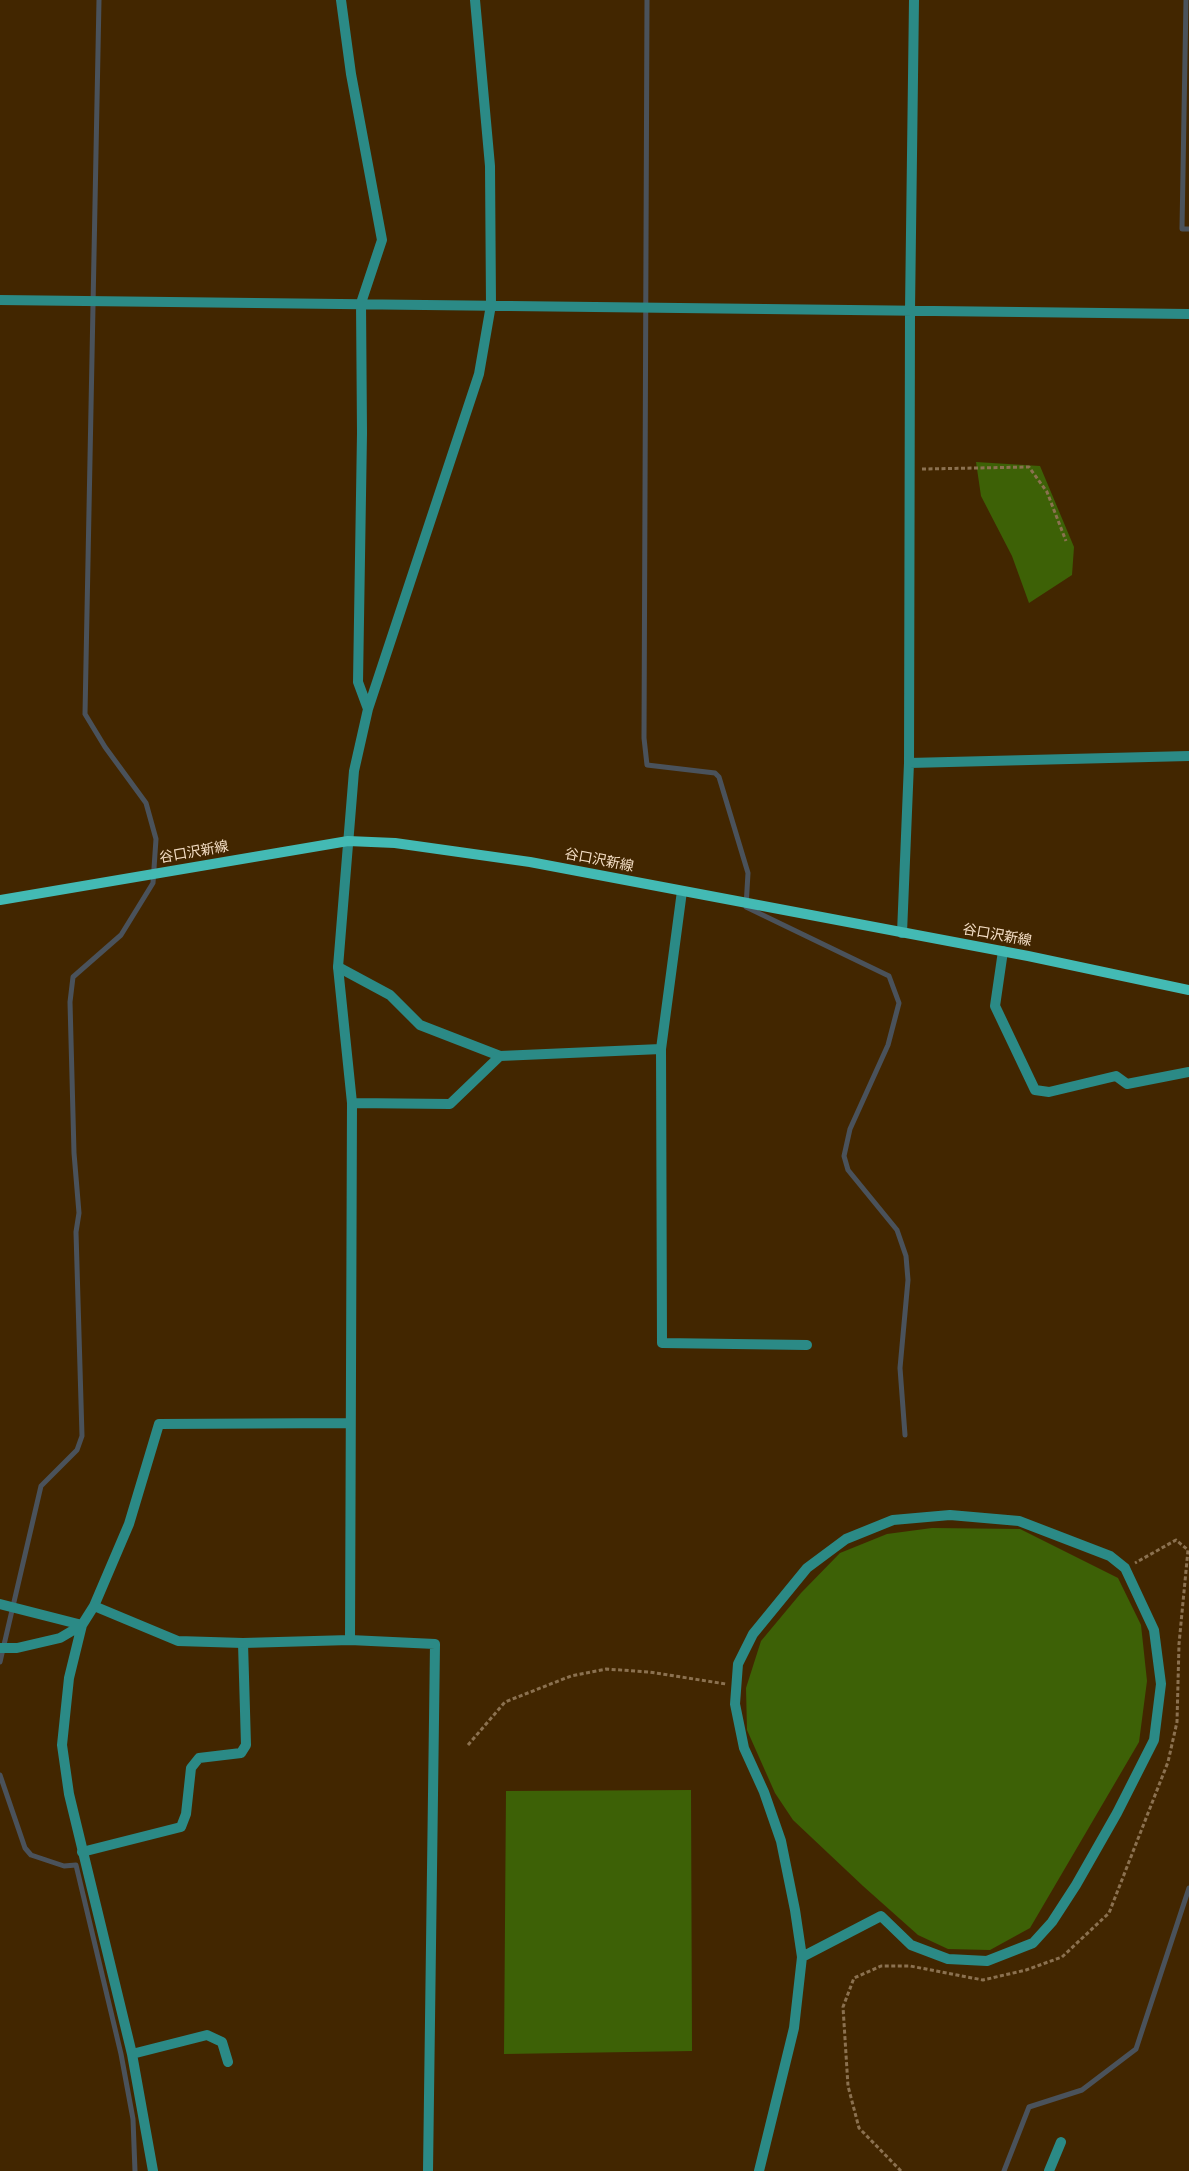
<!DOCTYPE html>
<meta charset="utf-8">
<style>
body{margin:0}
canvas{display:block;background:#422600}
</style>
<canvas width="1189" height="2171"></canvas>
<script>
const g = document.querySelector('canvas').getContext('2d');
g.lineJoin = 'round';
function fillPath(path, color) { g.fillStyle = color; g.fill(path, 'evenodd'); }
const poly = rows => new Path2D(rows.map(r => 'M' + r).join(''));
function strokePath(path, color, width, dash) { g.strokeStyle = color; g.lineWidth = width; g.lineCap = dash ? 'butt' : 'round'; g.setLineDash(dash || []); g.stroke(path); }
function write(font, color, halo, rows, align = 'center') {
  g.font = font + ' "Roboto Condensed","Noto Sans JP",sans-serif'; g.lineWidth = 4; g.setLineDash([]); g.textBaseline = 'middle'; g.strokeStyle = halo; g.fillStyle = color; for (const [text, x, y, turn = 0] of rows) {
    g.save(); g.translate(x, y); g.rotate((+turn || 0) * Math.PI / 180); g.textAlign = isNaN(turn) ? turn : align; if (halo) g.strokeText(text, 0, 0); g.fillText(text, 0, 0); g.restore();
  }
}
fillPath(poly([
 [976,462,1040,466,1074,547,1072,575,1029,603,1012,556,981,496],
 [932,1528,1020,1529,1118,1578,1141,1625,1147,1681,1139,1742,1030,1928,990,1950,948,1949,918,1935,863,1886,793,1820,775,1793,747,1730,746,1688,761,1641,801,1593,840,1553,887,1534],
 [691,1790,692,2051,504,2054,506,1791]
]), '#3d6106');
strokePath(poly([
 [647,0,644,738,647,765,715,773,719,777,748,873,746,907,889,976,899,1003,888,1045,850,1129,844,1156,848,1170,897,1230,906,1256,908,1280,900,1368,905,1435],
 [1186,0,1182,229,1189,229],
 [0,1662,41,1486,77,1450,82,1436,76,1232,79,1213,74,1153,70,1002,73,977,121,935,153,883,156,839,146,803,105,747,85,714,99,0],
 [0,1775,25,1848,31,1855,64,1866,76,1865,121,2054,133,2119,135,2171],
 [1004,2171,1029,2107,1082,2090,1136,2049,1189,1888]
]), '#4a525b', 5);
strokePath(poly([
 [922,469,1029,467,1047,492,1066,541],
 [468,1745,505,1702,571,1676,606,1669,649,1672,726,1684],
 [901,2171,859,2128,848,2086,843,2007,854,1978,881,1966,910,1966,983,1980,1026,1970,1062,1957,1109,1913,1168,1762,1177,1722,1179,1644,1188,1550,1176,1540,1135,1563]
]), '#8b7150', 3, [4, 2.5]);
strokePath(poly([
 [338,967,390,995,420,1025,500,1056],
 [950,1515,1019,1521,1110,1556,1125,1568,1154,1630,1161,1684,1154,1740,1117,1813,1076,1885,1052,1922,1033,1943,987,1961,948,1959,911,1945,881,1916,802,1957,795,1910,781,1841,764,1792,744,1748,735,1704,738,1664,753,1634,807,1568,846,1539,893,1520,950,1515],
 [82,1852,181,1827,186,1814,191,1768,199,1758,241,1753,246,1745,243,1643],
 [759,2171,794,2028,802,1957]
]), '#2b8a86', 10);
strokePath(poly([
 [341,0,351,74,382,240,361,303,362,433,358,682,368,709],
 [0,300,1189,314],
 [909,763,1189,756],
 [682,891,661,1049,662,1343,807,1345],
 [902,933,909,763,910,310,914,0],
 [1003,951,995,1006,1035,1090,1049,1092,1116,1076,1127,1084,1189,1072],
 [352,1103,450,1104,500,1056,661,1049],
 [0,1604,82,1625],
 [94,1606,178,1641,243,1643,350,1640,435,1644,428,2171],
 [350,1640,352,1103,338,967,354,771,368,709,479,374,491,305,490,166,475,0],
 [0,1648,17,1648,60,1638,82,1625],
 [132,2054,207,2035,222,2042,228,2062],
 [153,2171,132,2054,69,1794,62,1745,69,1678,82,1625,94,1606,129,1524,159,1424,350,1423],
 [1049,2171,1061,2142]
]), '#2b8a86', 10);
strokePath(poly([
 [0,900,348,841,395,843,530,862,1028,956,1189,990]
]), '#43bab4', 10);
write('14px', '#f5dfc6', '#422600', [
 ["谷口沢新線",194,853,-10],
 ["谷口沢新線",599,861,11],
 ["谷口沢新線",997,936,10]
]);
</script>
